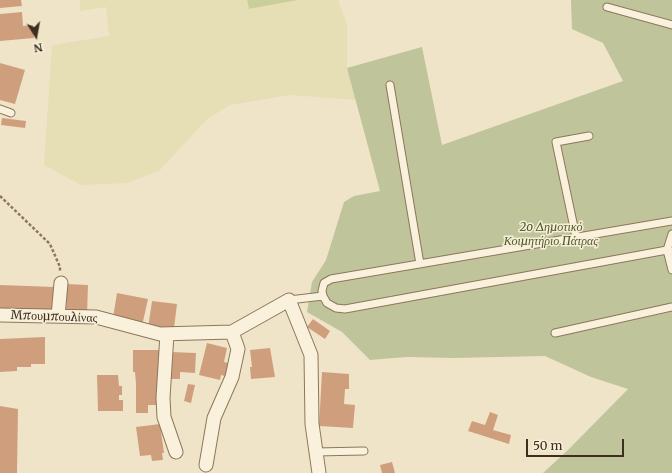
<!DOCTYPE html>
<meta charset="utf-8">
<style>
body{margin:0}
#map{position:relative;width:672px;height:473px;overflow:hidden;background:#f0e4c8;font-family:Merriweather,serif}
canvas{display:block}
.north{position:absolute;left:16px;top:16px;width:40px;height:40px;-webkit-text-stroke:3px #f7eed8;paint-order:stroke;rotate:169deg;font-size:11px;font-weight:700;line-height:16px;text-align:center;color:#3d2e20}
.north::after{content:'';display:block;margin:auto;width:14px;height:18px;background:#3d2e20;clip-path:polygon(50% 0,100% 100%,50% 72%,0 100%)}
.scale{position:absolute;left:526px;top:439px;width:98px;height:18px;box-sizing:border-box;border:2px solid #3d2e20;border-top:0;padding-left:5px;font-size:12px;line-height:14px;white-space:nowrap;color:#3d2e20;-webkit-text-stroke:3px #f7eed8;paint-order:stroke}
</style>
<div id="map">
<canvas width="672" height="473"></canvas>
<div class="north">N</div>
<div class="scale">50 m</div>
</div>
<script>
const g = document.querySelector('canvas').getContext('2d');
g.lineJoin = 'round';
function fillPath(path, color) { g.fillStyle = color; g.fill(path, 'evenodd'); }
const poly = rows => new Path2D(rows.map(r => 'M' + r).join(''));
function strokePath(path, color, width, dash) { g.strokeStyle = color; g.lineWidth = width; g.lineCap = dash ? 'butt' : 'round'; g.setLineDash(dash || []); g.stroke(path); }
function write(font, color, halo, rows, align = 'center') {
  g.font = font + ' Merriweather,serif'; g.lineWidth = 3; g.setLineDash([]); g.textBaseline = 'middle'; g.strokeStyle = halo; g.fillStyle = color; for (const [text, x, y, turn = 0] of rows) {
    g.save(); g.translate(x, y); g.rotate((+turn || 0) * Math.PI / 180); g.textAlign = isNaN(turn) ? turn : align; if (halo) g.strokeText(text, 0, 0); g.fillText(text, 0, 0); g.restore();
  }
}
fillPath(poly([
 [80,0,247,0,249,9,298,0,338,0,347,24,347,68,356,100,290,95,230,105,207,119,159,171,127,183,81,185,44,165,52,45,109,36,106,7,80,11]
]), '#e6deb5');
fillPath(poly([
 [247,0,298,0,249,9]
]), '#c9cf9b');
fillPath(poly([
 [571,0,672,0,672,473,543,473,568,450,628,389,591,377,545,356,454,358,406,357,370,360,342,332,307,312,312,282,326,260,344,202,354,196,380,191,347,68,422,47,442,145,623,81,603,43,572,29]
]), '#bfc49a');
fillPath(poly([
 [0,0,21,0,22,6,0,8],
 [22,12,23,26,33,25,34,38,0,41,0,14],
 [0,63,25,70,15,104,0,100],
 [2,118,26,121,25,128,1,125],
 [67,284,88,285,87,315,66,314],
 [0,285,55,287,54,315,0,310],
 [117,293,148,299,142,326,113,318],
 [152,301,177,304,174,328,164,327,161,330,148,328],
 [313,319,330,331,325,339,307,327],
 [45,337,45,364,31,364,31,367,17,367,17,371,0,372,0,339],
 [207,343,227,348,224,362,232,364,228,377,221,375,220,380,199,375],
 [270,348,275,377,251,379,250,367,252,367,250,350],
 [133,350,161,350,159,405,148,405,148,413,136,413,136,384,135,372,133,372],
 [171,352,196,353,195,373,180,372,180,379,169,379],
 [322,372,349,374,349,389,345,389,344,404,355,405,353,428,319,426],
 [97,375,118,375,119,386,122,386,122,395,119,395,119,400,123,400,123,411,98,411],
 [188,384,195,385,191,403,184,401],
 [0,406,18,409,17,473,0,473],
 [490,412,498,415,493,430,511,435,509,444,468,431,472,421,485,425],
 [160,424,164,453,162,453,163,460,152,461,151,455,140,456,136,427],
 [392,462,395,473,382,473,380,465]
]), '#cf9f7d');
const service = poly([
 [607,7,672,25],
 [390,85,420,264],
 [0,109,11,113],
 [672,234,667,250,672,270],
 [576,237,556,142,589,136],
 [323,296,322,291,324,283,331,279,672,221],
 [289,300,323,296,327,303,336,308,345,309,667,250,672,251],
 [555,333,672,307],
 [315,452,364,451]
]);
const minor = poly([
 [0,315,96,317,160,334,232,332,289,300,311,355,312,424,319,473],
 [58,316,61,283],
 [167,334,163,398,164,417,176,452],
 [206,465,214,418,232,377,238,349,232,332]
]);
strokePath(service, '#8d765c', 9);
strokePath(minor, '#8d765c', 15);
strokePath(poly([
 [0,196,50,244,60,267,60,272]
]), '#8d765c', 2.5, [3, 2]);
strokePath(service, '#faf1dc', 7);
strokePath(minor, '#faf1dc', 13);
write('italic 12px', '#4d5a26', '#f7eed8', [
 ["2o Δημοτικό",551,228],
 ["Κοιμητήριο Πάτρας",551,242]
]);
write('12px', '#3d2e20', '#f7eed8', [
 ["Μπουμπουλίνας",54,317,2]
]);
</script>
